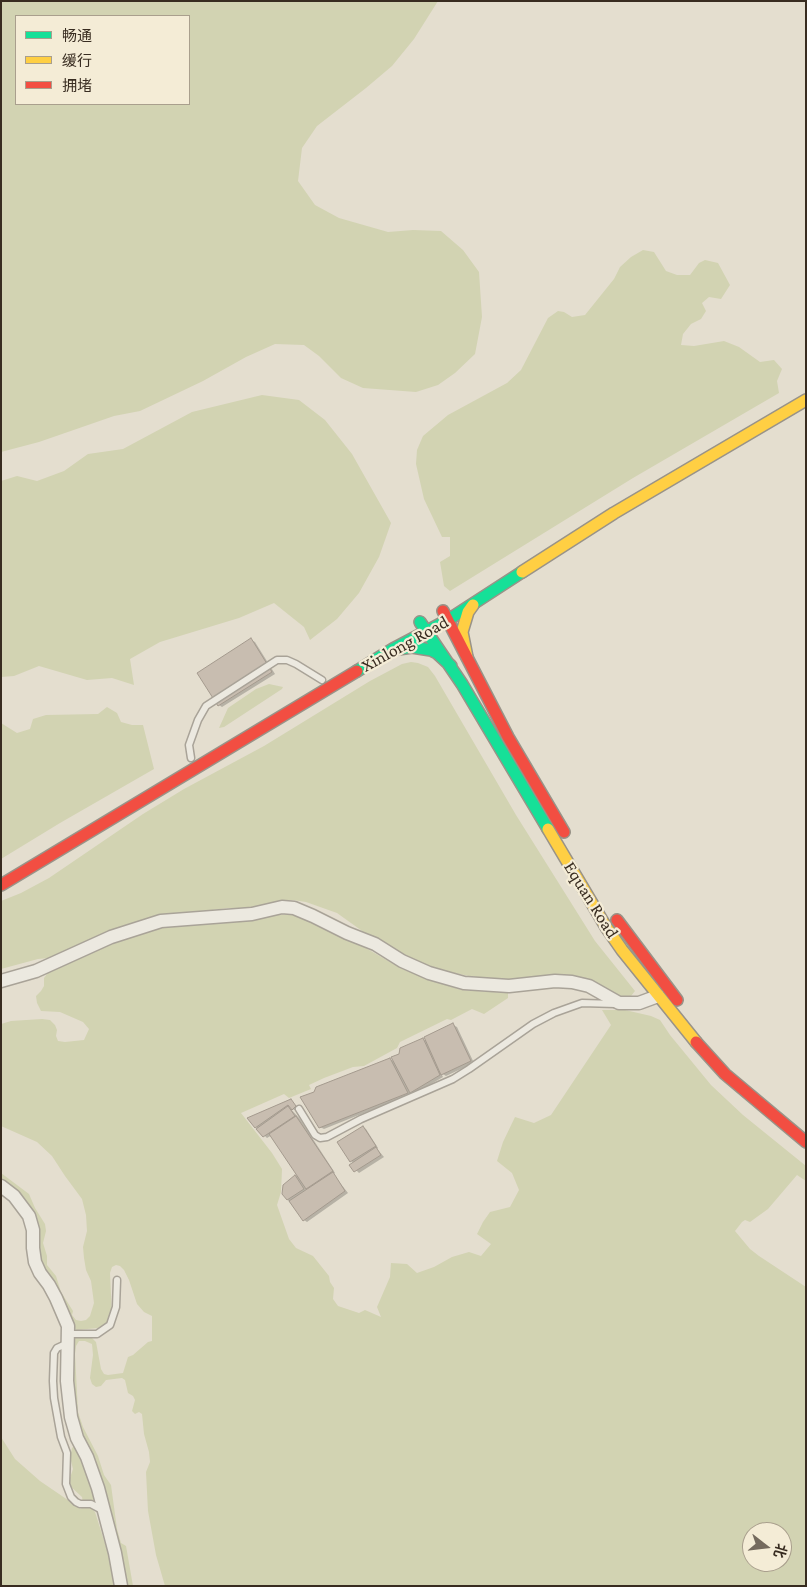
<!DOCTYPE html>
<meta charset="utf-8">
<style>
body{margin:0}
#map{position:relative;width:807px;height:1587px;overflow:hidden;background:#e4decf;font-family:"Crimson Pro","Noto Sans SC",serif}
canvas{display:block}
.frame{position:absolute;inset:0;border:2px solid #382c20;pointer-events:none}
.legend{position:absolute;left:15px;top:15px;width:175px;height:90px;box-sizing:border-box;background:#f4ecd6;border:1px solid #a99f8d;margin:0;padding:6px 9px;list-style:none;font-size:15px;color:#382c20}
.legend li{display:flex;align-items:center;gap:10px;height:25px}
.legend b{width:25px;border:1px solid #a99f8d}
.north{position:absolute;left:742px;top:1522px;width:50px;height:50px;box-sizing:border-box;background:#f4ecd6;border:1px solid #a99f8d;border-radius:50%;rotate:106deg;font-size:14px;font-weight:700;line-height:20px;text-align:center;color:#382c20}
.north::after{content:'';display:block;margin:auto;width:18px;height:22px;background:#746a5d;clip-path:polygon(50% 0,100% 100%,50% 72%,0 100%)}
</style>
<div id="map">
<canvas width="807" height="1587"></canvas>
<div class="frame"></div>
<ul class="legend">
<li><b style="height:6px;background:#16e098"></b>畅通</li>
<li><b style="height:6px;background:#ffcf43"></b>缓行</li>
<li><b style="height:6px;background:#f24e42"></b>拥堵</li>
</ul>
<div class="north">北</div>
</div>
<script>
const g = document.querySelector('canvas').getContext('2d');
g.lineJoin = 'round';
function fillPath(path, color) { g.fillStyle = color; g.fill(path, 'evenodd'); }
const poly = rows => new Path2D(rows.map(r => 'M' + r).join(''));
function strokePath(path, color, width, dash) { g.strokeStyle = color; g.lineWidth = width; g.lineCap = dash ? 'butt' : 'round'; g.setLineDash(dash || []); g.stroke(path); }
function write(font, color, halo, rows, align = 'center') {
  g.font = font + ' "Crimson Pro",serif'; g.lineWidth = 4.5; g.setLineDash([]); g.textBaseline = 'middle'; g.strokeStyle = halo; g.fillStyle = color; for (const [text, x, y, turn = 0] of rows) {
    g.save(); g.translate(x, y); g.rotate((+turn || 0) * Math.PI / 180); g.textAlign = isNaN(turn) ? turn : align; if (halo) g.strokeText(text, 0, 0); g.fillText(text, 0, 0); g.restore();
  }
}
fillPath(poly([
 [1,1,438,1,414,39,392,66,366,88,317,126,302,148,298,181,315,205,339,218,388,232,413,230,441,231,463,250,479,272,482,317,475,354,455,373,438,385,416,392,363,388,341,378,319,356,304,345,275,344,246,357,203,381,140,411,114,416,39,442,1,452],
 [16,16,189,16,189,104,16,104],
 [643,250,654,252,666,271,677,275,690,275,699,263,705,260,718,263,730,285,721,299,709,297,702,303,706,311,701,319,691,324,683,334,681,345,694,346,724,341,739,347,760,362,774,360,782,369,777,381,779,393,633,478,450,591,444,586,440,562,450,556,450,537,442,537,424,499,416,464,417,450,423,436,448,415,507,383,521,370,548,318,558,311,564,312,572,317,585,315,614,279,620,267,631,257],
 [262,395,299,400,325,420,352,454,391,523,379,557,359,593,337,619,310,640,304,627,274,603,239,618,160,642,130,659,134,685,112,678,87,680,39,666,14,676,1,677,1,481,17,476,37,481,64,471,88,454,123,449,192,412],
 [411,662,418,663,428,667,435,676,516,815,595,941,635,991,631,996,624,1000,601,985,589,980,491,979,469,976,435,969,397,953,365,933,337,913,306,902,293,900,282,901,247,908,228,908,158,917,110,930,49,958,38,959,1,969,1,901,21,893,49,878,143,814,184,789,264,746,370,681,402,664],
 [269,684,283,687,282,689,224,727,219,728,228,708,256,689],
 [107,707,117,713,121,722,132,725,143,725,154,769,60,823,1,859,1,723,17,733,30,729,33,719,46,715,98,714],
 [296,914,352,940,402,969,422,977,461,990,508,993,508,998,484,1014,472,1009,451,1020,447,1019,400,1042,397,1048,364,1066,353,1067,324,1078,309,1085,311,1089,289,1098,284,1094,241,1113,272,1153,282,1169,281,1192,277,1205,289,1239,296,1248,313,1256,329,1276,330,1282,334,1288,333,1299,338,1306,359,1313,365,1310,381,1317,377,1307,390,1277,391,1263,407,1264,417,1273,434,1267,452,1257,469,1252,481,1256,491,1244,477,1234,483,1222,490,1212,510,1207,519,1190,512,1173,497,1161,503,1142,515,1117,534,1123,551,1115,611,1025,602,1010,625,1010,651,1016,660,1020,670,1035,711,1085,743,1115,806,1166,806,1181,797,1175,768,1209,750,1222,745,1220,742,1222,735,1231,750,1249,759,1256,806,1287,806,1586,165,1586,156,1555,148,1511,146,1472,150,1462,149,1452,144,1434,142,1414,139,1412,135,1414,132,1411,135,1400,133,1396,128,1393,125,1380,122,1378,106,1380,101,1386,96,1387,92,1384,90,1378,93,1355,92,1344,85,1341,79,1341,76,1346,75,1354,78,1412,83,1427,98,1456,104,1475,111,1485,117,1529,121,1543,126,1546,133,1586,125,1586,82,1440,71,1394,73,1340,76,1337,91,1337,96,1342,101,1369,104,1374,108,1375,123,1373,128,1357,133,1355,148,1342,152,1341,152,1316,144,1312,137,1304,129,1280,124,1270,120,1266,116,1265,112,1267,110,1273,112,1317,108,1322,98,1328,77,1330,72,1327,40,1263,37,1231,1,1180,1,1173,29,1194,35,1208,45,1224,46,1231,43,1243,47,1256,47,1265,56,1276,61,1292,73,1311,72,1315,76,1320,81,1321,86,1320,90,1316,94,1303,91,1281,86,1270,84,1258,83,1247,87,1231,86,1215,82,1199,65,1176,52,1156,37,1142,1,1126,1,1024,11,1021,42,1019,50,1020,55,1025,57,1030,56,1036,58,1041,65,1042,84,1040,89,1029,83,1022,60,1012,41,1011,37,1003,36,996,41,991,44,986,44,978,50,970,91,951,157,927,275,915],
 [752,1532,782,1532,782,1562,752,1562],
 [1,1437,15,1459,40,1481,81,1509,83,1505,91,1507,95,1512,114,1572,115,1586,1,1586],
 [75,1445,78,1449,95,1496,95,1500,92,1502,83,1503,82,1497,70,1486,70,1478,73,1469,70,1457,72,1448]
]), '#d2d3b2');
fillPath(poly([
 [251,640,255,642,275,674,222,707,219,705],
 [453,1025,457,1027,474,1063,446,1076,441,1073,443,1077,414,1094,409,1091,411,1094,324,1129,320,1127,390,1059,395,1062,423,1039,427,1042],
 [291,1101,299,1109,296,1111,289,1107,300,1119,335,1173,333,1174,348,1193,307,1222,304,1220,283,1194,284,1185,298,1174,272,1135,267,1138,256,1127],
 [363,1127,366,1129,378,1148,377,1149,384,1157,359,1173,351,1165,354,1163,351,1161]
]), '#0003');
const building = poly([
 [251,638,272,672,218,706,197,673,251,638],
 [453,1023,471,1061,441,1075,424,1037,453,1023],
 [423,1038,440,1075,410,1093,391,1057,399,1054,400,1048,423,1038],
 [390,1058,408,1093,319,1128,300,1097,314,1092,316,1087,390,1058],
 [291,1099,296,1106,292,1110,288,1105,255,1128,247,1118,291,1099],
 [288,1106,295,1116,263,1137,256,1129,288,1106],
 [296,1116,333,1171,306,1189,269,1134,296,1116],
 [363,1126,376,1146,350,1162,337,1142,363,1126],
 [376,1147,381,1155,354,1172,349,1165,376,1147],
 [333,1172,345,1191,303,1221,289,1201,333,1172],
 [295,1175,304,1189,287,1200,282,1194,283,1185,295,1175]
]);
fillPath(building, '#c8bdb0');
strokePath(building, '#a49a8e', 1);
const lane = poly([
 [191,758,189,745,198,720,206,706,277,660,287,660,296,664,322,680],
 [299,1109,315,1135,320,1138,327,1137,361,1119,453,1079,469,1069,533,1024,554,1013,582,1003,616,1004],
 [68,1334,97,1334,110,1325,116,1307,117,1280],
 [68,1343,57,1348,54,1353,53,1381,54,1398,61,1437,67,1453,66,1484,71,1497,76,1502,80,1504,91,1504,104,1511]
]);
const street = poly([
 [1,981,36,971,111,937,161,921,252,914,282,907,294,908,313,916,347,933,375,944,402,961,429,973,464,983,509,986,555,981,572,982,589,986,619,1003,639,1003,658,996],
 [1,1186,14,1196,29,1216,33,1230,33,1248,35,1262,40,1273,49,1285,56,1298,68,1326,67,1381,71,1417,77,1438,87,1457,98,1488,115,1553,121,1586]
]);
const fast = poly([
 [420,622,462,684,548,829],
 [398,649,412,647,431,650,437,653,451,666],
 [357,671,393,649,448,620,522,572]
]);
const slow = poly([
 [522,572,614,513,806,400],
 [467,657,462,632,468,612,473,605],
 [548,829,606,927,622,950,696,1042]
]);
const jam = poly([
 [443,611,508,737,564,832],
 [1,885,357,671],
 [617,920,677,1000],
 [696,1042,725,1074,806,1142]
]);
strokePath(lane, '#a9a398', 9);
strokePath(street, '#a9a398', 15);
strokePath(fast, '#999388', 14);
strokePath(slow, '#999388', 14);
strokePath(jam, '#999388', 14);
strokePath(lane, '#ece9e0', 6);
strokePath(street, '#ece9e0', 12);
strokePath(fast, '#16e098', 11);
strokePath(slow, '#ffcf43', 11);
strokePath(jam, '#f24e42', 11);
write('18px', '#382c20', '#f4ecd6', [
 ["Xinlong Road",405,644,-29],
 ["Equan Road",591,900,58]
]);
</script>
